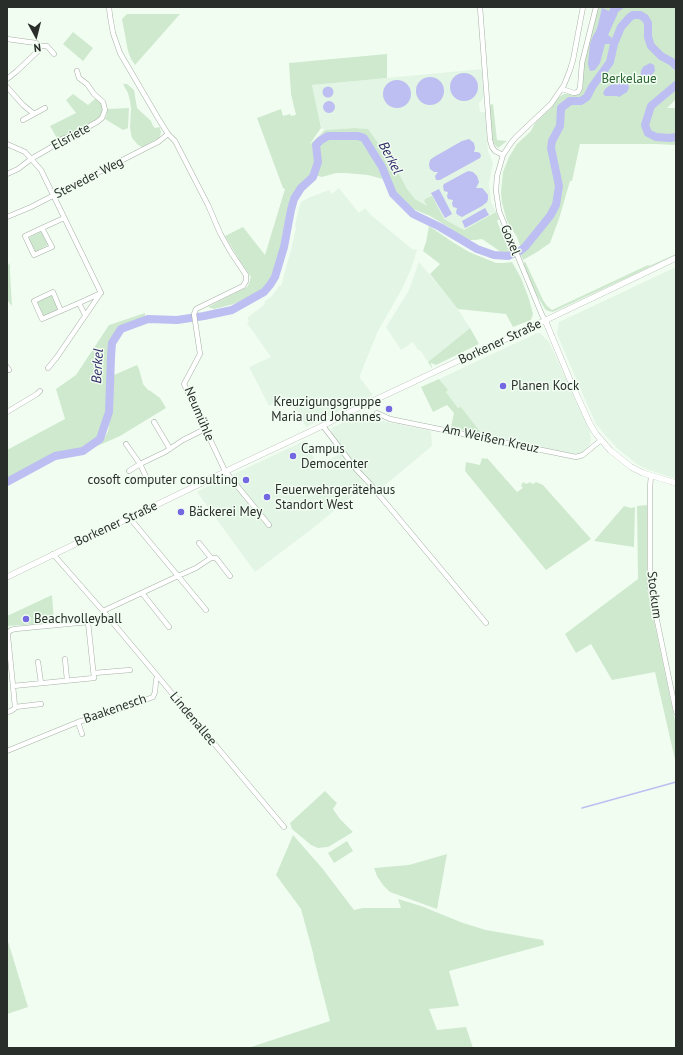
<!DOCTYPE html>
<meta charset="utf-8">
<style>
body{margin:0}
#map{position:relative;width:683px;height:1055px;overflow:hidden;background:#f2fdf2;font-family:"PT Sans",sans-serif}
canvas{display:block}
.frame{position:absolute;inset:0;border:8px solid #292e2a;pointer-events:none}
.north{position:absolute;left:16px;top:16px;width:40px;height:40px;-webkit-text-stroke:3px #f2fdf2;paint-order:stroke;rotate:173deg;font-size:11px;font-weight:700;line-height:16px;text-align:center;color:#292e2a}
.north::after{content:'';display:block;margin:auto;width:14px;height:18px;background:#292e2a;clip-path:polygon(50% 0,100% 100%,50% 72%,0 100%)}
</style>
<div id="map">
<canvas width="683" height="1055"></canvas>
<div class="frame"></div>
<div class="north">N</div>
</div>
<script>
const g = document.querySelector('canvas').getContext('2d');
g.lineJoin = 'round';
function fillPath(path, color) { g.fillStyle = color; g.fill(path, 'evenodd'); }
const poly = rows => new Path2D(rows.map(r => 'M' + r).join(''));
function strokePath(path, color, width, dash) { g.strokeStyle = color; g.lineWidth = width; g.lineCap = dash ? 'butt' : 'round'; g.setLineDash(dash || []); g.stroke(path); }
function write(font, color, halo, rows, align = 'center') {
  g.font = font + ' "PT Sans",sans-serif'; g.lineWidth = 3; g.setLineDash([]); g.textBaseline = 'middle'; g.strokeStyle = halo; g.fillStyle = color; for (const [text, x, y, turn = 0] of rows) {
    g.save(); g.translate(x, y); g.rotate((+turn || 0) * Math.PI / 180); g.textAlign = isNaN(turn) ? turn : align; if (halo) g.strokeText(text, 0, 0); g.fillText(text, 0, 0); g.restore();
  }
}
fillPath(poly([
 [482,69,484,96,482,100,479,103,480,112,485,112,488,151,493,163,489,183,491,202,496,212,464,230,444,219,425,199,424,201,427,207,415,199,407,189,393,162,390,161,384,151,368,129,355,128,325,130,321,128,312,85],
 [339,188,359,213,365,208,371,215,412,249,417,250,411,269,402,289,378,331,360,375,360,378,373,395,306,427,300,415,285,397,269,406,249,367,271,357,247,323,249,321,247,318,265,304,264,302,272,296,279,286,281,286,291,250,296,228,295,226,298,211,301,202,308,198,329,190,332,194],
 [419,262,456,306,470,328,428,362,420,350,418,350,413,342,401,350,386,327,408,292],
 [676,267,676,479,646,469,638,465,618,449,605,435,596,424,586,402,557,334,559,322],
 [537,333,540,333,549,342,590,431,591,440,590,444,587,449,580,454,571,454,481,434,482,434,461,407,459,409,446,392,448,390,439,379],
 [364,412,368,413,368,418,431,431,432,446,378,491,333,436,331,431,332,428],
 [306,440,317,466,342,453,364,483,364,486,317,525,255,572,197,492,227,476,237,485,232,475]
]), '#e3f5e4');
fillPath(poly([
 [597,7,676,7,676,99,667,108,676,108,676,145,654,144,580,144,572,181,570,181,559,219,550,243,537,252,523,260,518,249,520,246,517,237,507,221,502,203,501,192,503,172,509,157,517,144,530,132,536,122,551,108,559,97,564,94,578,94,584,60],
 [127,14,180,14,135,65,131,59,128,51,122,19],
 [73,32,93,48,83,61,63,44],
 [387,54,387,78,312,85,321,128,309,145,325,130,355,128,368,129,384,151,390,161,393,162,407,189,415,199,427,206,424,201,425,199,432,196,444,219,464,230,496,212,499,219,497,221,507,246,510,252,506,253,501,252,482,239,475,240,470,240,464,238,447,226,430,216,413,209,409,206,395,191,380,157,366,135,354,132,327,133,319,136,313,146,315,163,309,177,300,185,290,198,278,257,276,261,273,273,267,284,257,293,234,304,214,309,208,307,247,287,250,281,250,279,251,277,240,261,225,236,243,227,265,255,285,189,283,188,257,118,281,109,283,116,290,114,291,116,296,115,291,94,289,63],
 [123,84,127,84,134,90,137,108,151,121,153,126,155,128,160,127,161,133,159,138,142,147,138,145,132,138,130,128,131,108,130,101,128,93],
 [73,94,88,105,96,98,101,103,103,109,101,117,97,120,74,134,58,140,50,126,76,113,66,100],
 [493,104,497,140,507,141,498,148,492,142,489,105],
 [129,108,128,128,126,129,123,130,105,119,107,114,107,109],
 [327,139,358,139,363,141,370,150,383,179,368,175,345,173,336,173,322,177,318,176,316,175,321,162,319,152,320,144],
 [429,226,454,243,469,252,496,263,504,263,512,262,521,278,529,299,533,314,531,320,513,327,506,314,458,309,430,274,440,264,423,251,426,242],
 [42,231,48,245,35,252,28,238],
 [676,254,676,255,553,312,548,311,545,309,535,292,523,266,525,261,543,300,547,306,552,310,648,265,649,266],
 [10,263,10,272,12,306,7,300,7,266],
 [52,295,59,310,43,317,36,301],
 [145,313,145,316,120,328,110,344,107,411,100,436,83,449,56,454,21,471,7,480,7,450,65,419,56,389,76,375,109,325],
 [470,328,479,344,436,365,431,363,431,365,432,366,432,368,428,362],
 [137,365,139,369,143,384,149,391,149,390,160,398,166,408,120,436,86,451,99,444,104,439,108,431,112,408,114,375],
 [439,379,448,390,446,392,458,408,461,407,482,434,481,434,451,427,454,413,447,405,433,412,421,387],
 [482,458,486,459,487,458,517,492,523,488,521,486,523,482,526,484,527,483,528,484,529,482,533,484,536,482,543,485,591,539,546,570,465,471,466,462,480,465],
 [647,505,647,588,676,725,676,764,655,672,612,680,591,644,576,653,565,634,638,579,637,506],
 [624,506,631,508,635,507,634,547,594,541],
 [52,595,54,623,7,626,7,616],
 [325,791,337,803,333,809,340,819,353,832,328,847,318,848,311,845,292,829,290,823],
 [293,835,322,868,354,910,363,908,401,908,398,899,421,906,463,923,486,930,543,940,544,945,449,971,459,1006,429,1009,437,1030,466,1027,473,1048,248,1048,330,1021,314,959,313,953,301,909,276,875],
 [347,841,353,851,334,863,328,853],
 [447,854,437,909,390,892,383,885,377,876,374,868,409,865],
 [7,938,28,1007,7,1014]
]), '#cee9ce');
fillPath(poly([
 [611,7,625,7,618,12,617,15,608,35,612,38,610,44,605,44,600,63,595,70,590,71,588,64,590,44,593,36,596,31,598,25,602,8,609,11],
 [650,63,654,65,655,71,649,78,648,81,645,83,640,79,641,71,643,67],
 '450 87a14 14 0 1 1 28 0a14 14 0 1 1-28 0Z',
 '416 91a14 14 0 1 1 28 0a14 14 0 1 1-28 0Z',
 [621,80,625,80,628,83,629,88,627,92,619,97,617,96,605,96,603,93,605,89,613,83],
 '383 94a14 14 0 1 1 28 0a14 14 0 1 1-28 0Z',
 '322.5 92a5.5 5.5 0 1 1 11 0a5.5 5.5 0 1 1-11 0Z',
 '323 107a6 6 0 1 1 12 0a6 6 0 1 1-12 0Z',
 [469,139,474,143,475,148,474,152,477,152,480,153,481,156,480,158,440,180,436,180,435,176,438,172,434,172,430,169,429,165,430,160,434,157,462,141],
 [469,171,473,172,477,176,479,182,476,188,482,188,484,190,488,195,488,199,487,202,482,206,462,217,458,215,456,213,457,208,453,207,452,203,453,200,448,199,447,196,448,192,444,191,443,186,444,184,466,172],
 [439,189,452,214,445,218,431,193],
 [485,208,489,215,465,228,462,221]
]), '#bdbef1');
strokePath(poly([
 [582,808,676,782]
]), '#bdbef1', 1.5);
strokePath(poly([
 [676,85,651,106,645,125,648,133,656,137,670,138,676,137],
 [7,482,55,456,83,451,100,439,109,412,111,357,112,343,121,329,148,319,177,320,204,316,232,310,264,292,270,285,275,277,284,247,291,210,294,199,301,188,313,177,318,162,316,145,321,140,328,136,358,136,364,138,382,167,393,194,413,214,440,227,477,249,494,255,508,256,520,251,525,247,550,216,556,205,559,186,551,148,552,141,560,126,561,108,570,101,581,101,587,97,592,87,610,62,614,44,621,27,629,18,633,15,640,15,645,18,648,23,648,37,651,46,661,56,672,62,676,66]
]), '#bdbef1', 8);
const minor = poly([
 [109,7,110,16,113,33,120,53,127,65,158,118,168,134,175,141,208,205,220,233,230,251,246,275,246,281,243,286,196,309,194,314,200,354,184,384,225,471,269,525],
 [480,7,490,140,492,147,495,151,503,155],
 [7,39,36,43,40,46],
 [40,46,47,46,54,54],
 [7,79,17,71,38,51,40,46],
 [7,87,23,105,34,114,45,108],
 [562,89,574,93,578,92,580,88,582,63,596,7],
 [23,120,34,114],
 [7,144,25,152,41,170,101,293],
 [7,174,18,169,31,159,50,148,62,139,76,135,88,127,97,122,102,118,105,110,103,102,94,94,87,84,79,78,77,71],
 [7,217,31,207,144,149,158,142,168,134],
 [42,228,52,247,34,255,25,236,42,228,64,218],
 [79,303,85,315],
 [61,311,53,292,34,301,42,319,79,303,101,293],
 [545,320,542,315,499,211,496,191,497,176,503,155,511,143,516,137,551,104,564,85,570,70,573,60,583,7],
 [7,367,9,370],
 [48,368,57,357,100,294],
 [7,412,37,394,40,391],
 [377,413,390,419,576,457,583,455,601,440],
 [154,422,170,449],
 [323,426,356,469,370,484,486,623],
 [126,444,140,464,148,481],
 [129,471,140,464,165,452,183,440,205,429],
 [651,476,650,487,650,587,676,712],
 [129,517,178,576,196,568,211,558,199,543],
 [53,554,103,611,284,827],
 [211,558,216,558,230,576],
 [142,593,169,627],
 [103,611,178,576,206,610],
 [88,622,94,678,13,686,8,637,8,633,11,630,15,629,88,622],
 [65,659,67,680],
 [38,662,41,683],
 [94,673,130,670],
 [15,707,41,704],
 [7,712,11,711,14,709,15,707,13,686],
 [78,722,82,734],
 [7,751,78,722,113,712,153,697,155,692,156,680,158,677]
]);
const tertiary = poly([
 [545,320,573,387,590,424,596,434,610,450,631,467,643,473,676,483],
 [7,577,239,465,320,427,358,408,462,359,523,331,676,258]
]);
strokePath(minor, '#a7b1a7', 5.5);
strokePath(tertiary, '#a7b1a7', 6);
strokePath(minor, '#fff', 4.5);
strokePath(tertiary, '#fff', 5.5);
for (const [x, y, r, color] of [
 [503,386,4,"#7467e2"],
 [389,409,4,"#7467e2"],
 [293,456,4,"#7467e2"],
 [246,480,4,"#7467e2"],
 [267,497,4,"#7467e2"],
 [181,512,4,"#7467e2"],
 [26,619,4,"#7467e2"]
]) { const dot = new Path2D(); dot.arc(x, y, r, 0, 2 * Math.PI); g.fillStyle = color; g.fill(dot); strokePath(dot, '#f2fdf2', 1.5); }
write('13px', '#2a6431', '#f2fdf2', [
 ["Berkelaue",629,79]
]);
write('13px', '#292e2a', '#f2fdf2', [
 ["Elsriete",71,137,-29],
 ["Steveder Weg",89,178,-27],
 ["Goxel",510,240,67],
 ["Borkener Straße",500,342,-25],
 ["Neumühle",199,414,67],
 ["Am Weißen Kreuz",491,439,12],
 ["Borkener Straße",116,524,-25],
 ["Stockum",654,595,83],
 ["Baakenesch",115,709,-19],
 ["Lindenallee",193,719,50]
]);
write('13px', '#292e2a', '#f2fdf2', [
 ["Planen Kock",511,386],
 ["Kreuzigungsgruppe",381,402,"right"],
 ["Maria und Johannes",381,417,"right"],
 ["Campus",301,449],
 ["Democenter",301,464],
 ["cosoft computer consulting",238,480,"right"],
 ["Feuerwehrgerätehaus",275,490],
 ["Standort West",275,505],
 ["Bäckerei Mey",189,512],
 ["Beachvolleyball",34,619]
], 'left');
write('italic 14px', '#312b67', '#f2fdf2', [
 ["Berkel",390,158,62],
 ["Berkel",98,366,-87]
]);
</script>
